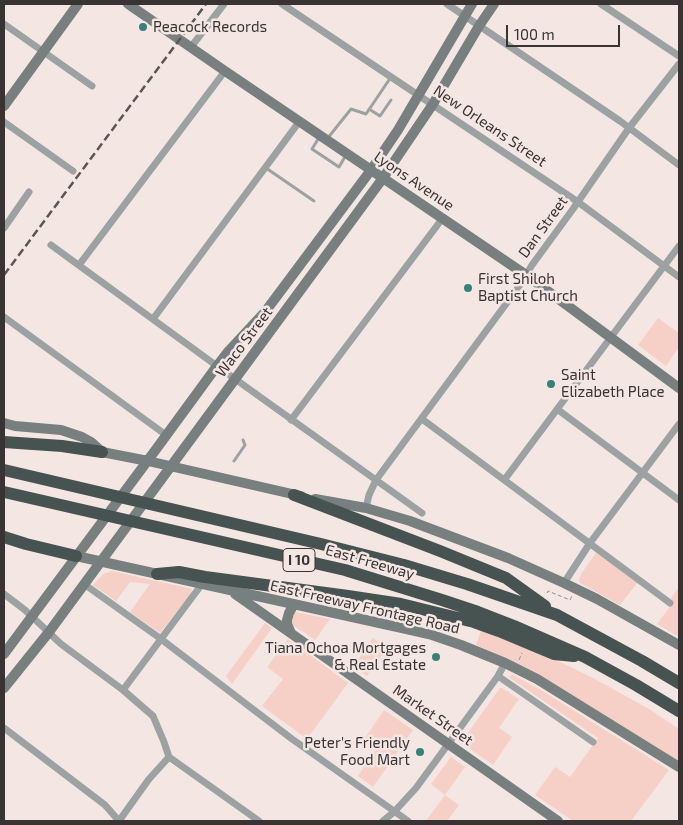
<!DOCTYPE html>
<style>
body{margin:0}
#map{position:relative;width:683px;height:825px;overflow:hidden;background:#f4e6e3;font-family:"Exo 2",sans-serif}
canvas{display:block}
.frame{position:absolute;inset:0;border:5px solid #393433;pointer-events:none}
.scale{position:absolute;left:506px;top:25px;width:114px;height:22px;box-sizing:border-box;border:2px solid #393433;border-top:0;padding-left:6px;font-size:15px;line-height:18px;white-space:nowrap;color:#393433;-webkit-text-stroke:4px #f4e6e3;paint-order:stroke}
</style>
<div id="map">
<canvas width="683" height="825"></canvas>
<div class="frame"></div>
<div class="scale">100 m</div>
</div>
<script>
const g = document.querySelector('canvas').getContext('2d');
g.lineJoin = 'round';
function fillPath(path, color) { g.fillStyle = color; g.fill(path, 'evenodd'); }
const poly = rows => new Path2D(rows.map(r => 'M' + r).join(''));
function strokePath(path, color, width, dash) { g.strokeStyle = color; g.lineWidth = width; g.lineCap = dash ? 'butt' : 'round'; g.setLineDash(dash || []); g.stroke(path); }
function write(font, color, halo, rows, align = 'center') {
  g.font = font + ' "Exo 2",sans-serif'; g.lineWidth = 5; g.setLineDash([]); g.textBaseline = 'middle'; g.strokeStyle = halo; g.fillStyle = color; for (const [text, x, y, turn = 0] of rows) {
    g.save(); g.translate(x, y); g.rotate((+turn || 0) * Math.PI / 180); g.textAlign = isNaN(turn) ? turn : align; if (halo) g.strokeText(text, 0, 0); g.fillText(text, 0, 0); g.restore();
  }
}
fillPath(poly([
 [658,318,679,333,679,347,666,366,638,345],
 [596,553,617,566,638,582,620,605,580,583,579,580,581,574],
 [112,571,192,589,190,595,160,633,130,612,150,584,130,582,116,601,93,585,103,574],
 [679,587,679,637,657,624,672,604,671,598],
 [295,612,330,619,315,640,293,625,292,625,291,622,294,614,293,614],
 [265,623,272,628,232,684,226,676],
 [481,630,538,651,595,679,649,709,679,729,679,762,538,675,507,659,476,645],
 [373,638,387,648,367,676,353,667],
 [288,639,348,683,307,739,262,706,283,679,267,667],
 [513,675,541,690,669,770,631,821,573,821,535,795,555,767,570,777,598,738,510,678,509,676],
 [500,688,502,688,519,699,499,728,512,737,493,765,463,744,462,741],
 [384,710,413,730,373,787,358,776,378,747,365,738],
 [451,757,465,767,445,795,459,805,447,821,426,821,445,795,431,784]
]), '#f6d0c6');
strokePath(poly([
 [547,593,548,591,570,600,572,596],
 [519,660,522,653],
 [400,698,405,691,406,692]
]), '#9a908e', 1, [4, 2.5]);
strokePath(poly([
 [369,109,380,116,391,100],
 [320,136,312,149,339,167,346,155],
 [327,139,351,109,366,114,391,77],
 [266,168,314,201],
 [234,461,245,445,243,440]
]), '#9ca2a2', 3);
strokePath(poly([
 [282,4,578,202,679,277],
 [447,4,620,121,679,165],
 [601,4,679,56],
 [4,24,92,86],
 [191,47,224,4],
 [4,122,73,171],
 [4,228,29,192],
 [51,245,217,366,422,513],
 [79,265,225,71],
 [4,317,166,435],
 [153,319,299,122],
 [557,409,679,500],
 [422,419,670,603],
 [291,420,442,219],
 [505,479,679,246],
 [366,508,369,495,376,480,520,285,532,265,573,209,629,128,679,64],
 [564,583,590,543,679,424],
 [84,584,161,639,292,739,408,821],
 [4,594,25,610,61,644,123,690,153,716,164,742,169,757,259,821],
 [498,676,593,742],
 [123,690,202,584],
 [4,728,105,805,119,821],
 [119,821,149,779,169,757],
 [383,821,394,812,416,788,498,676,505,663]
]), '#9ca2a2', 7);
strokePath(poly([
 [128,4,225,71,526,275,679,388],
 [4,106,78,4],
 [4,423,15,426,61,430,82,437,91,442,102,452,148,461,301,496],
 [315,499,366,508,410,521,508,558,564,583,597,599,679,645],
 [76,556,402,628,432,635,461,645,505,663,537,679,679,767],
 [235,594,558,821],
 [291,633,287,624,287,620,289,613,294,604],
 [4,654,157,448,217,366,227,353,265,312,371,170,398,130,472,4],
 [4,688,49,632,383,178,433,104,479,26,494,4]
]), '#77807f', 10);
strokePath(poly([
 [4,442,62,446,102,452],
 [4,470,321,544,404,565,467,584,557,615,642,661,679,683],
 [4,492,345,570,442,600,478,612,514,626,585,657,636,685,679,711],
 [294,495,440,551,506,578,545,606],
 [4,537,26,544,76,556],
 [157,574,179,572,205,577,348,596,401,604,474,622,499,631,554,654,574,656]
]), '#475351', 12);
strokePath(poly([
 [4,275,206,4]
]), '#5c5554', 2.5, [8, 4]);
for (const [x, y, r, color] of [
 [143,27,5,"#388079"],
 [468,288,5,"#388079"],
 [551,384,5,"#388079"],
 [436,657,5,"#388079"],
 [420,752,5,"#388079"]
]) { const dot = new Path2D(); dot.arc(x, y, r, 0, 2 * Math.PI); g.fillStyle = color; g.fill(dot); strokePath(dot, '#f4e6e3', 2); }
for (const [x, y, w] of [
 [299,560,32]
]) { const box = new Path2D(); box.roundRect(x - w / 2, y - 11.5, w, 23, 4); g.fillStyle = '#f4e6e3'; g.fill(box); strokePath(box, '#393433', 1); }
write('bold 14px', '#393433', null, [
 ["I 10",299,560]
]);
write('15px', '#393433', '#f4e6e3', [
 ["Peacock Records",153,27],
 ["First Shiloh",478,279],
 ["Baptist Church",478,296],
 ["Saint",561,375],
 ["Elizabeth Place",561,392],
 ["Tiana Ochoa Mortgages",426,648,"right"],
 ["& Real Estate",426,665,"right"],
 ["Peter's Friendly",410,743,"right"],
 ["Food Mart",410,760,"right"]
], 'left');
write('15px', '#393433', '#f4e6e3', [
 ["New Orleans Street",490,126,34],
 ["Lyons Avenue",414,181,34],
 ["Dan Street",543,227,-54],
 ["Waco Street",244,342,-53],
 ["East Freeway",370,562,16],
 ["East Freeway Frontage Road",365,607,13],
 ["Market Street",433,715,35]
]);
</script>
